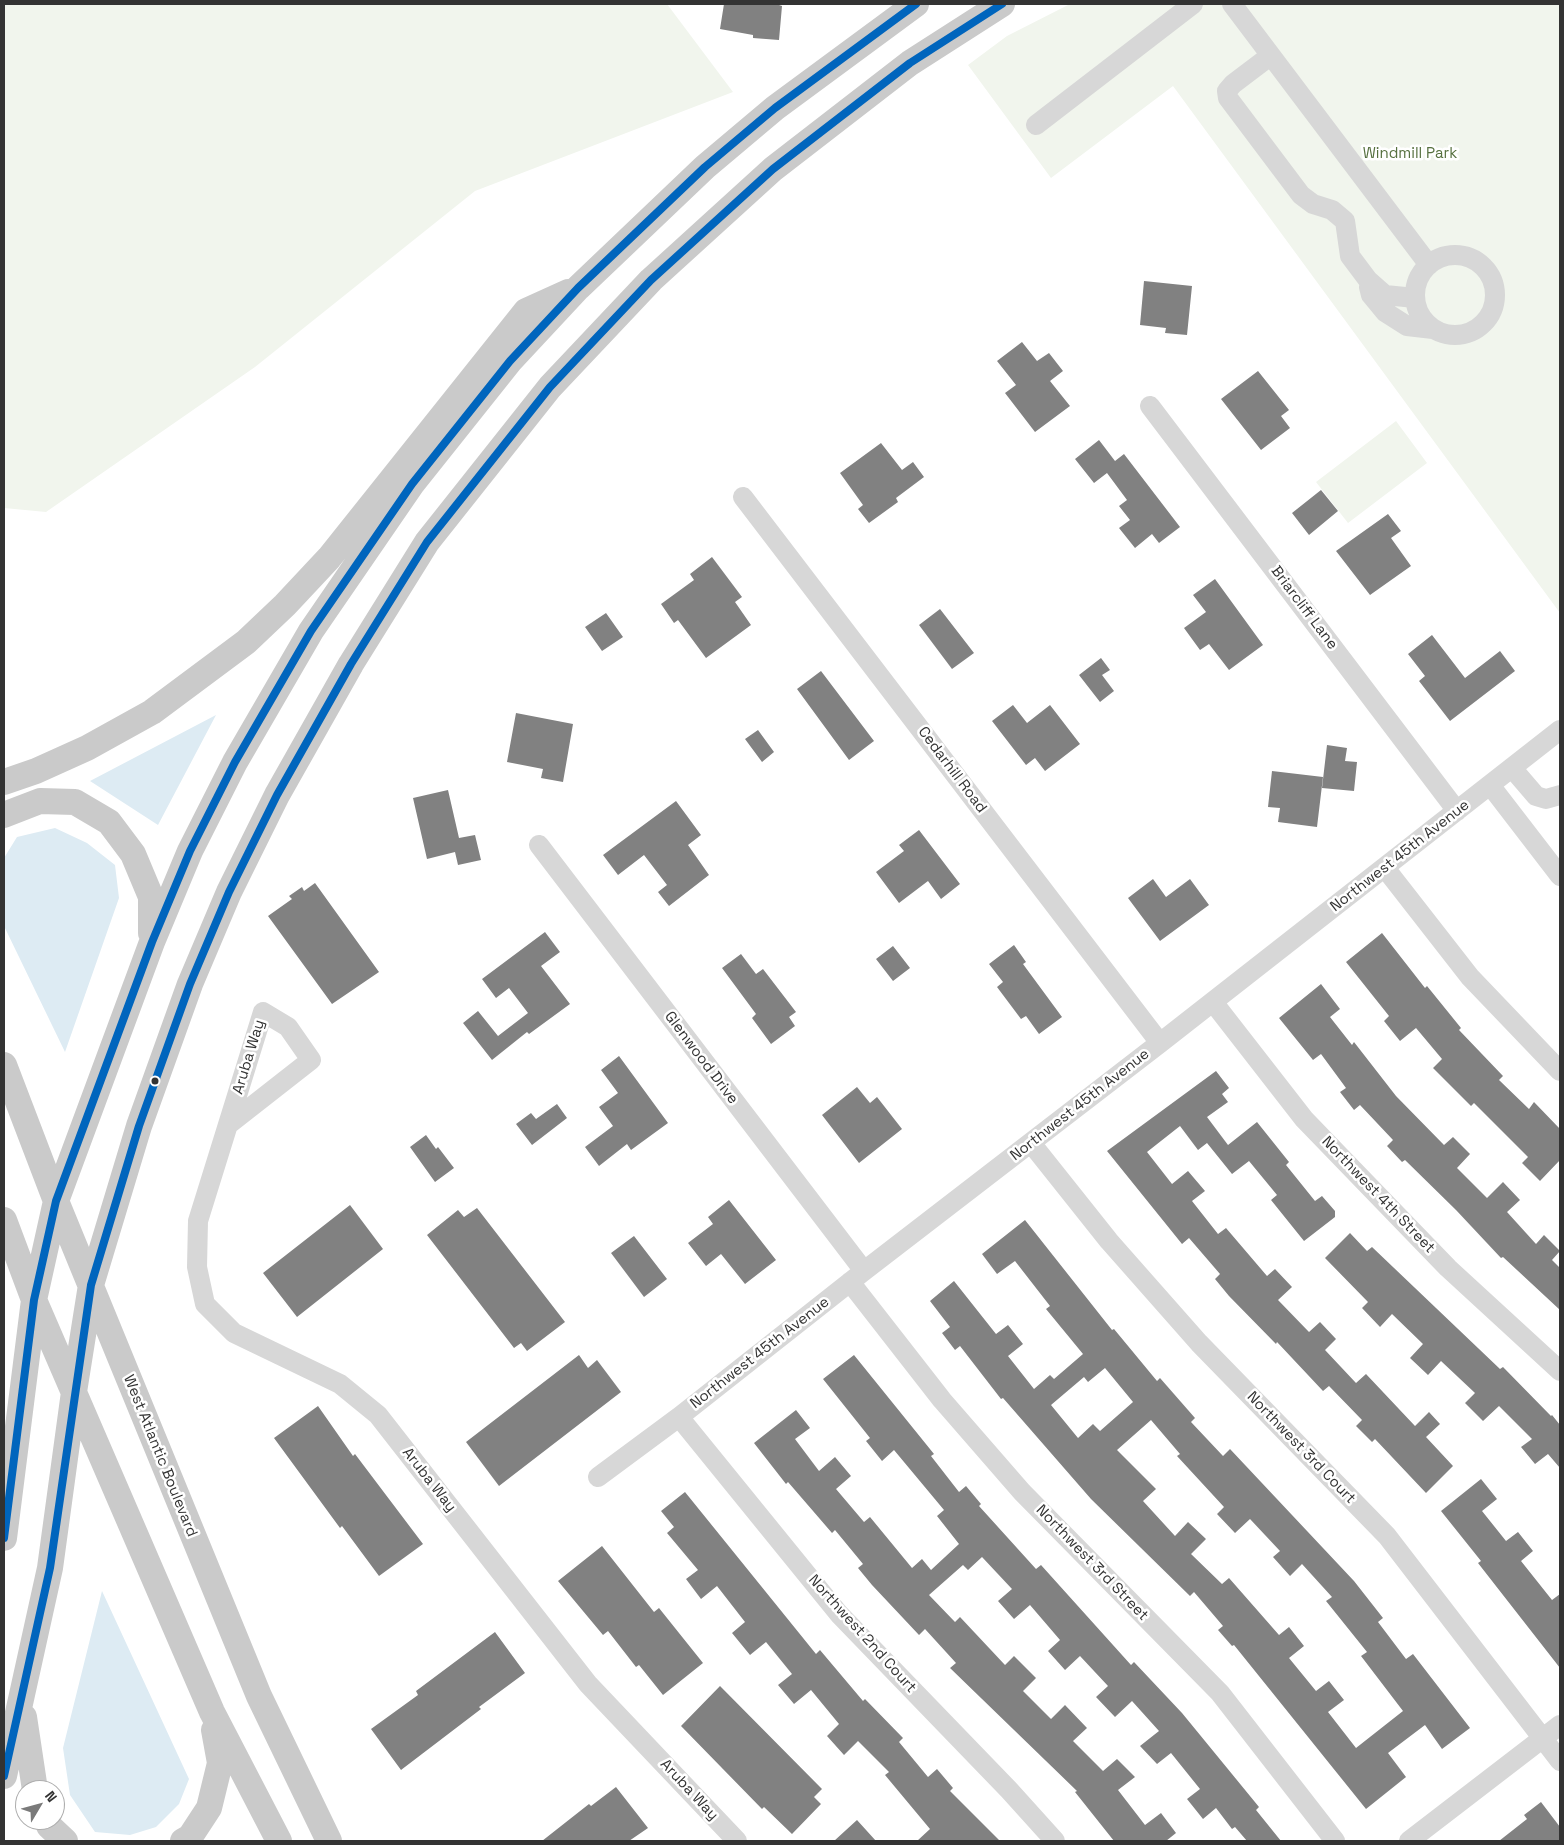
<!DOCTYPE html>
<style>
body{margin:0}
#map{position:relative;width:1564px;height:1845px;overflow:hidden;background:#fff;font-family:"Space Grotesk",sans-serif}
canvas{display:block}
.frame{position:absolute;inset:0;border:5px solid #333;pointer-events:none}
.north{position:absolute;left:15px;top:1780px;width:50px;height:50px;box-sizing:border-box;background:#fff;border:1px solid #adadad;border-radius:50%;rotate:53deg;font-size:14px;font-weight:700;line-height:20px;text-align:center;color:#333}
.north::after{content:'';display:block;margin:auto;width:18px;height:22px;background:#7a7a7a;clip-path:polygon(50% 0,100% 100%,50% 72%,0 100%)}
</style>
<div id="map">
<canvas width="1564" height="1845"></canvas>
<div class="frame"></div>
<div class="north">N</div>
</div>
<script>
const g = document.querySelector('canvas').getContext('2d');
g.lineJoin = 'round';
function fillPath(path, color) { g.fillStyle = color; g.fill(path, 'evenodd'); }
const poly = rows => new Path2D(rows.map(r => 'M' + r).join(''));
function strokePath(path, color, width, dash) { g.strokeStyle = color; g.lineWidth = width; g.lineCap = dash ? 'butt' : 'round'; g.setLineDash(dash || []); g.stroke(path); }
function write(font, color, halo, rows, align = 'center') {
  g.font = font + ' "Space Grotesk",sans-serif'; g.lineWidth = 5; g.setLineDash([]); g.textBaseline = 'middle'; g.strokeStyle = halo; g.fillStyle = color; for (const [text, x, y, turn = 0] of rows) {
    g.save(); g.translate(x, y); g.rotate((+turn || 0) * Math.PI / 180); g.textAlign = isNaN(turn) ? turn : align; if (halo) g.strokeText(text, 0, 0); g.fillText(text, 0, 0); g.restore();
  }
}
fillPath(poly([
 [4,4,667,4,733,92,475,191,255,367,46,512,4,508],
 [1070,4,1560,4,1560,613,1173,86,1051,178,968,65,1007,36],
 [1396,421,1427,463,1348,523,1316,482]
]), '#f1f5ed');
fillPath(poly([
 [216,715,158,825,90,781],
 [55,828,87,843,115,865,119,898,65,1052,4,926,4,858,17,837],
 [102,1591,189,1779,179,1804,156,1827,130,1835,95,1832,70,1795,63,1748]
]), '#ddebf3');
fillPath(poly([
 [724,4,776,4,782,6,779,40,753,38,753,35,720,29],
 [1144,281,1192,286,1187,335,1165,333,1166,328,1140,325],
 [1022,342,1037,361,1049,353,1063,371,1050,381,1070,406,1035,432,1005,393,1016,385,997,361],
 [1258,371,1289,410,1281,416,1290,428,1261,450,1221,399],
 [1099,440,1115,461,1124,454,1180,527,1159,543,1152,534,1135,548,1119,528,1130,520,1119,506,1127,500,1107,473,1094,483,1075,459],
 [881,443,902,470,913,462,924,477,896,498,898,502,869,523,858,509,863,505,840,473],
 [1321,490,1338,511,1309,535,1292,513],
 [1388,514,1401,531,1391,538,1411,566,1370,595,1336,551],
 [712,557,742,597,735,602,751,625,706,658,678,620,674,623,661,604,694,580,690,574],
 [1215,579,1263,645,1229,670,1209,644,1200,650,1184,628,1206,612,1193,595],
 [940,609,974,653,952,669,919,625],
 [606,613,623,637,602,651,585,627],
 [1432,635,1465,678,1500,651,1515,671,1450,721,1419,681,1425,676,1408,654],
 [1101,658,1110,670,1102,675,1114,691,1100,702,1079,675],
 [821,671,874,741,849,760,797,689],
 [1013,705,1027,723,1050,705,1080,744,1045,771,1035,758,1026,765,992,721],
 [516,713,573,724,563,782,541,778,543,769,507,762],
 [758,730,774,752,762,762,745,739],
 [1327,745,1347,748,1345,761,1357,762,1354,791,1322,788],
 [1272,771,1323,777,1317,827,1278,822,1280,808,1268,807],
 [448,790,459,838,475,835,481,860,458,865,455,852,427,859,413,798],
 [676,801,701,835,688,845,709,875,669,906,658,892,667,885,644,855,618,875,603,855],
 [919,830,960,884,941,899,928,881,899,903,876,872,904,851,899,845],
 [1153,879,1166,897,1190,879,1209,905,1160,941,1128,898],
 [315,883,379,972,332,1004,268,916,292,899,289,896,302,887,304,891],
 [545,932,560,952,541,966,570,1004,529,1034,527,1032,492,1060,463,1023,478,1011,498,1036,528,1013,509,988,496,998,482,979],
 [1382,933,1425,988,1427,986,1461,1028,1459,1030,1503,1076,1499,1080,1529,1109,1534,1102,1560,1129,1560,1160,1540,1181,1522,1163,1528,1157,1474,1103,1471,1106,1433,1068,1442,1059,1416,1028,1400,1041,1384,1021,1389,1016,1346,962],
 [1014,945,1026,962,1023,964,1062,1017,1039,1034,1026,1016,1021,1019,997,987,1003,982,989,964],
 [893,946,910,968,893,981,876,959],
 [741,954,756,974,763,969,796,1012,789,1017,795,1026,771,1044,752,1018,756,1014,722,968],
 [1321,984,1340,1009,1330,1017,1352,1045,1354,1042,1396,1096,1444,1145,1453,1137,1470,1154,1457,1168,1487,1198,1503,1182,1520,1200,1507,1212,1536,1244,1544,1235,1560,1251,1552,1260,1560,1268,1560,1310,1503,1257,1501,1258,1456,1210,1405,1160,1402,1162,1387,1146,1393,1140,1360,1105,1354,1110,1340,1092,1346,1088,1321,1054,1313,1060,1279,1018],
 [619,1056,668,1123,631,1150,627,1144,599,1166,585,1147,613,1126,599,1107,618,1093,601,1070],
 [1216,1071,1229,1088,1222,1094,1228,1102,1207,1117,1228,1145,1257,1122,1289,1162,1286,1165,1315,1201,1322,1196,1335,1211,1335,1217,1304,1241,1271,1200,1277,1195,1249,1161,1232,1174,1207,1143,1198,1150,1180,1126,1147,1152,1172,1184,1188,1171,1205,1191,1192,1201,1218,1234,1226,1228,1267,1276,1275,1269,1292,1287,1278,1300,1309,1332,1320,1322,1336,1339,1325,1350,1356,1383,1366,1374,1415,1426,1429,1412,1440,1424,1426,1437,1453,1466,1426,1493,1375,1439,1372,1442,1356,1426,1362,1420,1329,1386,1323,1391,1277,1342,1276,1344,1229,1296,1215,1279,1220,1274,1189,1238,1182,1244,1107,1151],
 [857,1087,870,1103,877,1097,902,1129,859,1163,822,1115],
 [557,1104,567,1118,532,1145,516,1124,531,1113,536,1119],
 [426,1135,436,1149,438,1147,454,1168,435,1182,410,1147],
 [729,1200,776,1260,745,1284,721,1254,706,1266,688,1243,713,1224,708,1217],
 [350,1205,383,1249,297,1317,263,1273],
 [477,1208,565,1322,527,1351,521,1343,514,1348,427,1235,458,1210,464,1217],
 [1025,1220,1112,1330,1114,1329,1157,1381,1160,1378,1195,1418,1191,1422,1223,1456,1230,1449,1354,1581,1383,1618,1378,1622,1406,1659,1413,1654,1470,1728,1442,1749,1425,1725,1388,1753,1406,1777,1366,1809,1234,1645,1232,1646,1218,1630,1223,1626,1194,1592,1190,1596,1091,1499,1003,1398,1001,1399,960,1346,955,1350,942,1333,950,1327,930,1301,954,1281,996,1334,1008,1325,1023,1344,1008,1356,1034,1389,1050,1375,1054,1379,1083,1354,1046,1309,1050,1306,1015,1261,997,1274,982,1254],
 [1105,1368,1133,1402,1100,1431,1093,1424,1078,1438,1051,1405,1084,1377,1088,1382],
 [1151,1420,1180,1454,1177,1456,1224,1507,1217,1514,1235,1533,1250,1519,1280,1551,1273,1557,1290,1576,1302,1564,1332,1597,1326,1601,1367,1652,1361,1656,1403,1711,1356,1748,1328,1712,1344,1700,1329,1681,1316,1691,1289,1658,1304,1646,1289,1627,1279,1635,1229,1578,1222,1584,1191,1554,1206,1539,1188,1522,1175,1536,1143,1501,1156,1489,1117,1450],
 [1350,1233,1367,1251,1372,1247,1500,1369,1503,1367,1551,1416,1552,1415,1560,1425,1560,1468,1548,1454,1535,1464,1521,1447,1532,1439,1499,1406,1483,1421,1465,1403,1475,1393,1441,1361,1428,1375,1410,1358,1423,1344,1392,1314,1380,1327,1362,1308,1368,1302,1325,1258],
 [634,1236,667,1279,644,1297,611,1253],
 [579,1355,588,1368,597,1360,621,1392,499,1486,466,1442],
 [854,1355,934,1454,931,1456,959,1492,966,1486,981,1504,979,1506,1036,1569,1041,1565,1131,1665,1134,1662,1182,1713,1259,1807,1256,1810,1281,1841,1247,1841,1235,1827,1232,1829,1216,1808,1203,1819,1187,1799,1200,1789,1171,1753,1157,1764,1140,1746,1159,1731,1132,1701,1115,1717,1096,1697,1108,1686,1080,1656,1065,1670,1048,1651,1060,1640,1030,1605,1014,1619,998,1601,1012,1589,982,1557,968,1570,963,1565,929,1595,955,1622,960,1617,1005,1665,1014,1656,1036,1678,1023,1691,1051,1719,1065,1705,1087,1728,1073,1741,1103,1771,1117,1759,1135,1777,1118,1790,1145,1825,1161,1813,1176,1833,1166,1841,1114,1841,1075,1792,1077,1791,950,1668,956,1663,925,1629,919,1635,872,1585,858,1568,863,1564,835,1530,832,1533,788,1482,786,1484,754,1443,796,1410,810,1428,795,1439,819,1471,835,1457,851,1476,836,1489,864,1522,870,1517,912,1568,922,1559,931,1570,959,1544,937,1516,944,1510,894,1450,882,1461,866,1441,870,1438,823,1379],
 [318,1406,353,1456,355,1454,423,1544,379,1576,342,1526,340,1528,274,1438],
 [1481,1479,1497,1499,1482,1511,1506,1541,1518,1532,1533,1551,1521,1561,1552,1600,1560,1594,1560,1668,1478,1563,1481,1561,1441,1511],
 [685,1492,816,1654,820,1650,863,1701,865,1699,903,1738,899,1742,928,1777,937,1769,953,1788,950,1791,1000,1841,917,1841,930,1829,885,1775,889,1772,858,1741,844,1755,827,1736,839,1724,811,1690,794,1704,778,1685,792,1674,766,1642,750,1655,732,1633,745,1622,717,1586,701,1599,686,1579,698,1570,667,1533,674,1527,661,1511],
 [602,1546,654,1612,659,1608,703,1663,663,1695,639,1665,636,1667,608,1631,603,1635,558,1581],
 [495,1632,525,1673,479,1707,481,1709,401,1770,371,1729,418,1695,416,1691],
 [720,1686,822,1789,814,1797,821,1804,792,1834,764,1807,762,1809,681,1726],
 [616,1787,648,1828,629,1841,542,1841,589,1804,591,1806],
 [1541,1802,1560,1827,1560,1841,1499,1841,1527,1819,1524,1815],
 [857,1820,876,1841,834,1841]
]), '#818181');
strokePath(poly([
 [1232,4,1429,265],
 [1270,56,1233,84,1227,91,1228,98,1301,195,1313,204,1332,210,1345,221,1350,256,1368,280,1385,295,1415,298],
 [1036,125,1193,4],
 '1415 295a40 40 0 1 1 80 0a40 40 0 1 1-80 0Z',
 [1369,287,1371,295,1385,312,1407,326,1433,329],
 [1150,406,1457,811],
 [743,497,1160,1043],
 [1512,768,1536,796,1546,799,1560,795],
 [1490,785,1560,876],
 [539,845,864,1271],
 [1385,868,1470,977,1560,1071],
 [1213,1002,1304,1119,1448,1268,1560,1371],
 [228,1125,311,1060,288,1027,263,1012,198,1221,197,1267,205,1304,234,1333,340,1384,378,1415,588,1684,737,1841],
 [1031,1143,1109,1241,1199,1343,1387,1536,1560,1761],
 [850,1282,942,1400,1022,1492,1220,1693,1335,1841],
 [679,1417,839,1614,1009,1790,1055,1841],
 [598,1477,679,1417,864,1271,1160,1043,1560,730],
 [1409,1841,1560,1725]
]), '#d7d7d7', 20);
strokePath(poly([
 [4,782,36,771,87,748,152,712,246,642,285,605,329,558,526,311,568,292],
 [4,815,40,801,75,802,109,822,133,854,151,897,151,933],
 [4,1065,56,1201,259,1696,329,1841],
 [4,1220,34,1300,212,1712,279,1841],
 [4,1538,34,1300,56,1201,152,942,190,851,235,762,311,631,412,484,510,361,578,288,705,167,775,108,916,4],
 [24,1717,35,1790],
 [4,1776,50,1568,74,1392,91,1285,139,1126,190,984,229,892,277,795,351,664,427,542,550,387,651,280,773,169,910,63,1002,4],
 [47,1820,49,1826,65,1841],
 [183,1841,190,1837,209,1808,220,1763,214,1730]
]), '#cacaca', 26);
strokePath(poly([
 [4,1538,34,1300,56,1201,152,942,190,851,235,762,311,631,412,484,510,361,578,288,705,167,775,108,916,4],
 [4,1776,50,1568,91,1285,139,1126,190,984,229,892,277,795,351,664,427,542,550,387,651,280,773,169,910,63,1002,4]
]), '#0065bd', 8);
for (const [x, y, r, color] of [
 [155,1081,4.5,"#333"]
]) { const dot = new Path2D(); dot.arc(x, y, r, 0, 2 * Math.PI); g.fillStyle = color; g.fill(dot); strokePath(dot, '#fff', 2); }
write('15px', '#56703f', '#fff', [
 ["Windmill Park",1410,154]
]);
write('15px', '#333', '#fff', [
 ["Briarcliff Lane",1304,608,53],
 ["Cedarhill Road",952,770,53],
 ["Northwest 45th Avenue",1400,856,-38],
 ["Aruba Way",249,1057,-73],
 ["Glenwood Drive",701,1058,53],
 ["Northwest 45th Avenue",1080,1105,-38],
 ["Northwest 4th Street",1378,1195,46],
 ["Northwest 45th Avenue",760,1353,-38],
 ["Northwest 3rd Court",1301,1448,46],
 ["West Atlantic Boulevard",160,1456,68],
 ["Aruba Way",429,1480,52],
 ["Northwest 3rd Street",1092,1563,46],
 ["Northwest 2nd Court",862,1634,48],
 ["Aruba Way",689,1790,47]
]);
</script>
